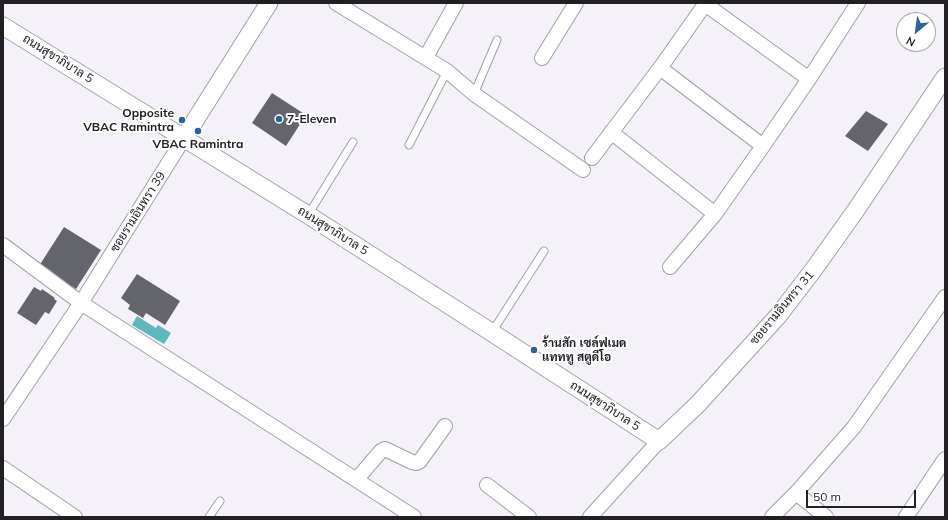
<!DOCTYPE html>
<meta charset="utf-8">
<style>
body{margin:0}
#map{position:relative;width:948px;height:520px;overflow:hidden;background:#f4f1f9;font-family:Mulish,sans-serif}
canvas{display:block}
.frame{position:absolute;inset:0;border:4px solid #222023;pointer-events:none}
.north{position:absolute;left:896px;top:12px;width:40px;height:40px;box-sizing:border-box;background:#fff;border:1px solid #a7a6a7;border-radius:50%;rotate:209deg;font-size:11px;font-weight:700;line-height:16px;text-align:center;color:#222023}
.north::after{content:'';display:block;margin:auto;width:14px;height:18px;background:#28639b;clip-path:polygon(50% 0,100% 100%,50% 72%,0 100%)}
.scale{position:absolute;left:806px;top:490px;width:110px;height:18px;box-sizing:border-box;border:2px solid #222023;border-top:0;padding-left:5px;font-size:12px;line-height:14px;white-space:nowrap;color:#222023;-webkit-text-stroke:3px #fff;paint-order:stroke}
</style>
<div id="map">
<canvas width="948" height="520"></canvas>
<div class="frame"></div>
<div class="north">N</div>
<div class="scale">50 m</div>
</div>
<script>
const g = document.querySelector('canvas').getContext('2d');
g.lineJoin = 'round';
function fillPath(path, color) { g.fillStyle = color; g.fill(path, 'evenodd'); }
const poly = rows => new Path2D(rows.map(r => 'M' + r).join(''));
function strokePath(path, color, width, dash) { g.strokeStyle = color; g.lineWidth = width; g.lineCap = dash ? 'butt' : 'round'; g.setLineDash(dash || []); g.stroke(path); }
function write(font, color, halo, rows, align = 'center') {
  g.font = font + ' Mulish,Sarabun,sans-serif'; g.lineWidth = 4; g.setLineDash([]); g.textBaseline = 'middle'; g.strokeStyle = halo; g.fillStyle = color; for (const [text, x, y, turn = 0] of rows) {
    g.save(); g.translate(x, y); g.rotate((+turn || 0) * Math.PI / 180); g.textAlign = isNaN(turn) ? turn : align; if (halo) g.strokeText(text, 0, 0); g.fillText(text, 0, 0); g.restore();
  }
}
fillPath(poly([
 [137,316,156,328,158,325,171,333,164,344,132,325]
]), '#5cb8bc');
fillPath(poly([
 [272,93,306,115,286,146,252,123],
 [866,111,888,124,868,151,845,136],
 [64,227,101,250,76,289,39,266],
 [137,274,180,301,165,325,146,313,143,318,128,309,130,305,121,298],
 [34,287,41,291,42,289,55,298,54,299,57,301,49,314,45,312,36,325,17,313]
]), '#64646c');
const service = poly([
 [474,94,497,40],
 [409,145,447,71],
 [308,215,353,142],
 [492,332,544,251],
 [209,517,220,501]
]);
const minor = poly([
 [336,3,447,71,474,94,583,170],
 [705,4,809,79],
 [426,57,456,3],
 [542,58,576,3],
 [660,68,763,146],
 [611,132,715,214],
 [592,158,660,68,706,3],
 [3,245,81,303,414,517],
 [670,267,715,214,763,146,809,79,858,3],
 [3,419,81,303,184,138],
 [3,468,75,517],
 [356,480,381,451,385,449,412,462,416,463,420,461,445,426],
 [487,485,529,517],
 [796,493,826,517],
 [590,517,659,441],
 [772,517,796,493,854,427,945,297],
 [906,517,945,459]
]);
const tertiary = poly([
 [3,26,308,215,491,332,659,441,698,404,778,316,814,269,856,210,945,77],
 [184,138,269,3]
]);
strokePath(service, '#a29fa7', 9);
strokePath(minor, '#a29fa7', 16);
strokePath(tertiary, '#a29fa7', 19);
strokePath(service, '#fff', 7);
strokePath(minor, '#fff', 14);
strokePath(tertiary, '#fff', 17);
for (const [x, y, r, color] of [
 [279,119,4,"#28639b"],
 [182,120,4,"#28639b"],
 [198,131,4,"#28639b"],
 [534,350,4,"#28639b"]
]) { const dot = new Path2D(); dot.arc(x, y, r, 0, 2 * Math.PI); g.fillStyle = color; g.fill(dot); strokePath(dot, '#fff', 1.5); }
write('12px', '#222023', '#fff', [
 ["ถนนสุขาภิบาล 5",58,59,32],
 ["ซอยรามอินทรา 39",138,212,-58],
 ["ถนนสุขาภิบาล 5",333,231,32],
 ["ซอยรามอินทรา 31",782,308,-50],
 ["ถนนสุขาภิบาล 5",605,406,33]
]);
write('bold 12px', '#222023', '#fff', [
 ["Opposite",174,113,"right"],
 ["VBAC Ramintra",174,127,"right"],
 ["7-Eleven",287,119],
 ["VBAC Ramintra",198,144,"center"],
 ["ร้านสัก เซล์ฟเมด",542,343],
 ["แทททู สตูดีโอ",542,357]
], 'left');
</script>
